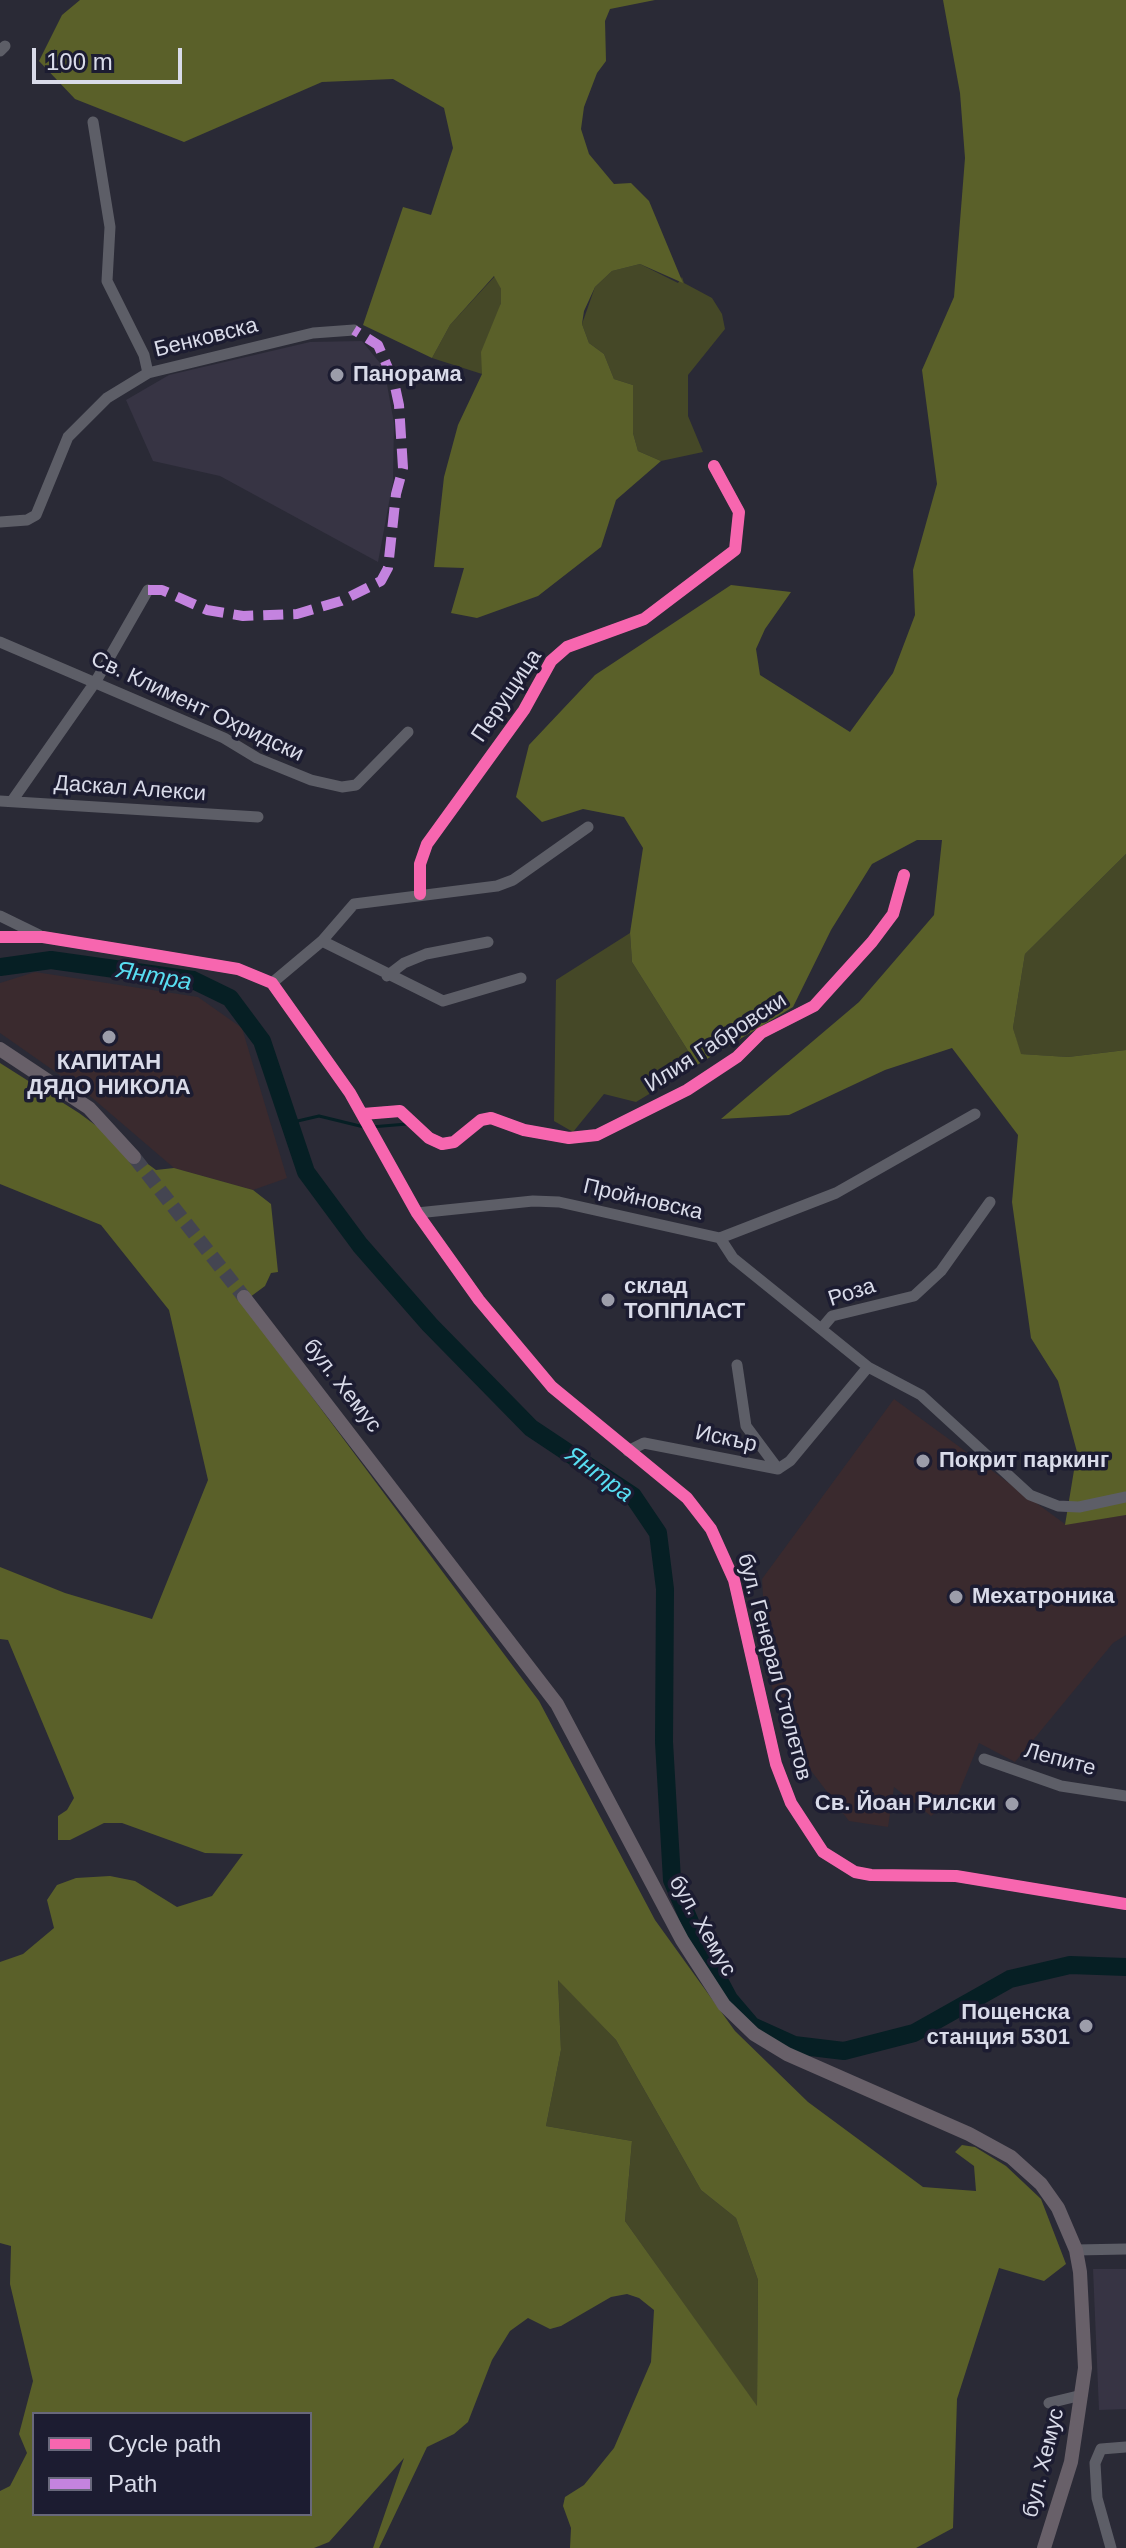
<!DOCTYPE html>
<meta charset="utf-8">
<style>
body{margin:0}
#map{position:relative;width:1126px;height:2548px;overflow:hidden;background:#2a2a36;font-family:Arial,sans-serif}
canvas{display:block}
.legend{position:absolute;left:32px;top:2412px;width:280px;height:104px;box-sizing:border-box;background:#1c1c31;border:2px solid #68687b;margin:0;padding:10px 14px;list-style:none;font-size:24px;color:#d9dbe9}
.legend li{display:flex;align-items:center;gap:16px;height:40px}
.legend b{width:40px;border:2px solid #68687b}
.scale{position:absolute;left:32px;top:48px;width:150px;height:36px;box-sizing:border-box;border:4px solid #d9dbe9;border-top:0;padding-left:10px;font-size:24px;line-height:28px;white-space:nowrap;color:#d9dbe9;-webkit-text-stroke:6px #1c1c31;paint-order:stroke}
</style>
<div id="map">
<canvas width="1126" height="2548"></canvas>
<ul class="legend">
<li><b style="height:10px;background:#f766af"></b>Cycle path</li>
<li><b style="height:10px;background:#c483df"></b>Path</li>
</ul>
<div class="scale">100 m</div>
</div>
<script>
const g = document.querySelector('canvas').getContext('2d');
g.lineJoin = 'round';
function fillPath(path, color) { g.fillStyle = color; g.fill(path, 'evenodd'); }
const poly = rows => new Path2D(rows.map(r => 'M' + r).join(''));
function strokePath(path, color, width, dash) { g.strokeStyle = color; g.lineWidth = width; g.lineCap = dash ? 'butt' : 'round'; g.setLineDash(dash || []); g.stroke(path); }
function write(font, color, halo, rows, align = 'center') {
  g.font = font + ' Arial,sans-serif'; g.lineWidth = 7; g.setLineDash([]); g.textBaseline = 'middle'; g.strokeStyle = halo; g.fillStyle = color; for (const [text, x, y, turn = 0] of rows) {
    g.save(); g.translate(x, y); g.rotate((+turn || 0) * Math.PI / 180); g.textAlign = isNaN(turn) ? turn : align; if (halo) g.strokeText(text, 0, 0); g.fillText(text, 0, 0); g.restore();
  }
}
fillPath(poly([
 [35,972,198,997,242,1028,287,1178,253,1190,174,1168,90,1096,0,1033,0,983],
 [894,1399,1065,1524,1126,1515,1126,1635,1113,1643,1015,1762,979,1743,957,1797,931,1816,894,1787,888,1827,849,1821,803,1760,768,1678,762,1579]
]), '#3a2a2e');
fillPath(poly([
 [362,341,384,368,394,423,393,481,378,562,220,476,153,461,126,400,169,375,310,342],
 [1093,2269,1126,2269,1126,2409,1099,2410]
]), '#373444');
fillPath(poly([
 [640,264,678,283,682,277,684,283,712,298,722,314,725,329,688,375,688,416,703,452,661,461,638,451,633,433,633,385,614,379,604,354,589,343,582,324,595,287,612,271],
 [495,276,501,289,501,303,482,374,432,358,450,325],
 [1126,854,1126,1050,1068,1057,1020,1054,1013,1028,1025,954],
 [630,933,632,962,697,1065,636,1102,604,1094,573,1132,554,1121,556,980],
 [558,1979,616,2040,701,2190,736,2218,758,2280,757,2407,625,2221,632,2141,546,2126,561,2050]
]), '#454827');
fillPath(poly([
 [80,0,655,0,610,9,605,21,606,61,597,73,584,107,581,129,589,154,614,184,631,183,649,201,683,283,640,264,612,271,595,287,584,311,582,324,589,343,604,354,614,379,633,385,633,433,638,451,661,461,616,500,601,547,538,596,477,618,451,613,464,568,434,567,444,477,458,425,482,374,481,352,501,303,501,289,494,276,450,325,432,358,363,325,403,207,431,215,453,148,444,108,393,79,322,82,184,142,75,99,39,61,62,15],
 [943,0,1126,0,1126,854,1025,954,1013,1028,1021,1054,1068,1057,1126,1050,1126,1515,1065,1525,1077,1452,1058,1381,1031,1338,1012,1202,1018,1135,952,1048,885,1070,789,1115,721,1119,859,1002,934,915,942,840,917,840,872,864,831,930,793,1007,697,1065,632,962,630,933,643,848,624,817,583,809,542,822,516,797,529,745,595,675,731,585,791,592,765,629,756,649,760,675,850,732,893,673,915,615,913,570,937,484,922,370,954,297,965,158,960,93],
 [0,1063,79,1113,156,1170,174,1168,253,1190,271,1204,278,1272,271,1273,265,1286,242,1303,539,1701,655,1920,735,2031,808,2102,923,2187,976,2191,974,2166,955,2152,962,2145,975,2147,1006,2166,1041,2199,1066,2264,1044,2281,999,2268,957,2399,953,2528,916,2548,570,2548,571,2528,563,2506,565,2497,584,2485,614,2448,651,2362,654,2310,639,2298,627,2294,611,2297,561,2326,550,2329,528,2318,510,2331,492,2360,468,2422,454,2434,427,2447,379,2548,373,2548,404,2458,329,2542,314,2548,0,2548,0,2491,10,2486,27,2453,19,2434,33,2381,10,2284,11,2246,0,2243,0,1962,23,1954,54,1928,47,1900,57,1885,76,1878,110,1876,135,1881,177,1907,212,1896,243,1854,205,1853,122,1823,104,1823,70,1840,58,1840,58,1816,67,1810,74,1798,8,1640,0,1639,0,1567,65,1593,152,1619,208,1480,169,1310,101,1225,0,1184],
 [558,1980,616,2040,701,2190,736,2218,758,2280,757,2406,625,2221,632,2141,546,2126,561,2050],
 [34,2414,310,2414,310,2514,34,2514]
]), '#5a6029');
strokePath(poly([
 [289,1123,319,1116,364,1127],
 [371,1127,407,1124]
]), '#061f24', 3);
strokePath(poly([
 [0,967,51,960,193,980,230,998,262,1041,306,1172,360,1245,430,1325,531,1428,633,1496,658,1533,665,1589,664,1742,672,1880,699,1943,729,1999,752,2026,794,2045,844,2051,914,2033,1010,1979,1070,1965,1126,1967]
]), '#061f24', 18);
strokePath(poly([
 [134,1157,244,1297]
]), '#444551', 14, [14, 7]);
strokePath(poly([
 [0,51,5,46],
 [93,122,110,227,107,281,144,355,148,373],
 [0,522,27,520,36,515,68,437,107,398,148,373,313,333,354,330],
 [0,642,224,738,257,758,311,780,342,787,356,785,408,732],
 [0,801,258,817],
 [12,801,96,681,148,590],
 [420,894,420,864,427,844,524,710,551,661,567,647,644,619,735,550,739,512,714,466],
 [0,916,39,935],
 [0,937,43,937,160,956,238,969,272,983,350,1093,417,1213,479,1300,552,1387,687,1498,711,1529,734,1580,776,1764,791,1803,823,1852,855,1872,871,1875,956,1876,1126,1904],
 [322,941,443,1001,521,978],
 [387,976,404,963,426,954,488,942],
 [272,983,322,941,354,904,497,886,513,880,588,827],
 [363,1114,400,1111,429,1138,442,1144,454,1142,481,1120,491,1118,524,1130,569,1138,597,1135,687,1090,737,1057,761,1033,814,1006,872,942,893,914,904,875],
 [417,1213,533,1201,559,1202,720,1238,836,1193,975,1114],
 [720,1238,733,1258,821,1329,832,1316,914,1296,941,1271,990,1202],
 [821,1329,868,1367,921,1395,1030,1495,1058,1506,1079,1507,1126,1497],
 [737,1365,746,1426,778,1469],
 [628,1451,644,1443,778,1469,790,1461,868,1367],
 [984,1759,1061,1786,1126,1796],
 [1076,2250,1126,2249],
 [1049,2403,1082,2395],
 [1111,2548,1097,2498,1095,2463,1101,2449,1126,2447]
]), '#5d5e67', 11);
strokePath(poly([
 [0,1049,89,1108,134,1157],
 [244,1297,557,1704,682,1940,724,2005,754,2034,787,2054,969,2134,1011,2157,1041,2184,1058,2208,1076,2250,1080,2272,1085,2368,1071,2462,1044,2548]
]), '#686069', 14);
strokePath(poly([
 [148,590,162,590,207,610,243,616,297,614,341,601,381,581,388,568,396,494,403,468,399,405,394,382,378,345,354,330]
]), '#c483df', 10, [20, 10]);
strokePath(poly([
 [420,894,420,864,427,844,524,710,551,661,567,647,644,619,735,550,739,512,714,466],
 [0,937,43,937,160,956,238,969,272,983,350,1093,417,1213,479,1300,552,1387,687,1498,711,1529,734,1580,776,1764,791,1803,823,1852,855,1872,871,1875,956,1876,1126,1904],
 [363,1114,400,1111,429,1138,442,1144,454,1142,481,1120,491,1118,524,1130,569,1138,597,1135,687,1090,737,1057,761,1033,814,1006,872,942,893,914,904,875]
]), '#f766af', 12);
for (const [x, y, r, color] of [
 [337,375,8,"#9c9daa"],
 [109,1037,8,"#9c9daa"],
 [608,1300,8,"#9c9daa"],
 [923,1461,8,"#9c9daa"],
 [956,1597,8,"#9c9daa"],
 [1012,1804,8,"#9c9daa"],
 [1086,2026,8,"#9c9daa"]
]) { const dot = new Path2D(); dot.arc(x, y, r, 0, 2 * Math.PI); g.fillStyle = color; g.fill(dot); strokePath(dot, '#1c1c31', 3); }
write('22px', '#d9dbe9', '#1c1c31', [
 ["Бенковска",206,338,-14],
 ["Перущица",507,696,-56],
 ["Св. Климент Охридски",197,707,25],
 ["Даскал Алекси",130,789,4],
 ["Илия Габровски",716,1043,-33],
 ["Пройновска",643,1200,13],
 ["Роза",852,1293,-18],
 ["бул. Хемус",342,1386,52],
 ["Искър",726,1439,12],
 ["бул. Генерал Столетов",774,1667,75],
 ["Лепите",1060,1760,15],
 ["бул. Хемус",702,1926,60],
 ["бул. Хемус",1044,2463,-76]
]);
write('bold 22px', '#d9dbe9', '#1c1c31', [
 ["Панорама",353,375],
 ["КАПИТАН",109,1063,"center"],
 ["ДЯДО НИКОЛА",109,1088,"center"],
 ["склад",624,1287],
 ["ТОППЛАСТ",624,1312],
 ["Покрит паркинг",939,1461],
 ["Мехатроника",972,1597],
 ["Св. Йоан Рилски",996,1804,"right"],
 ["Пощенска",1070,2013,"right"],
 ["станция 5301",1070,2038,"right"]
], 'left');
write('italic 24px', '#58def2', '#1c1c31', [
 ["Янтра",154,977,10],
 ["Янтра",599,1475,36]
]);
</script>
